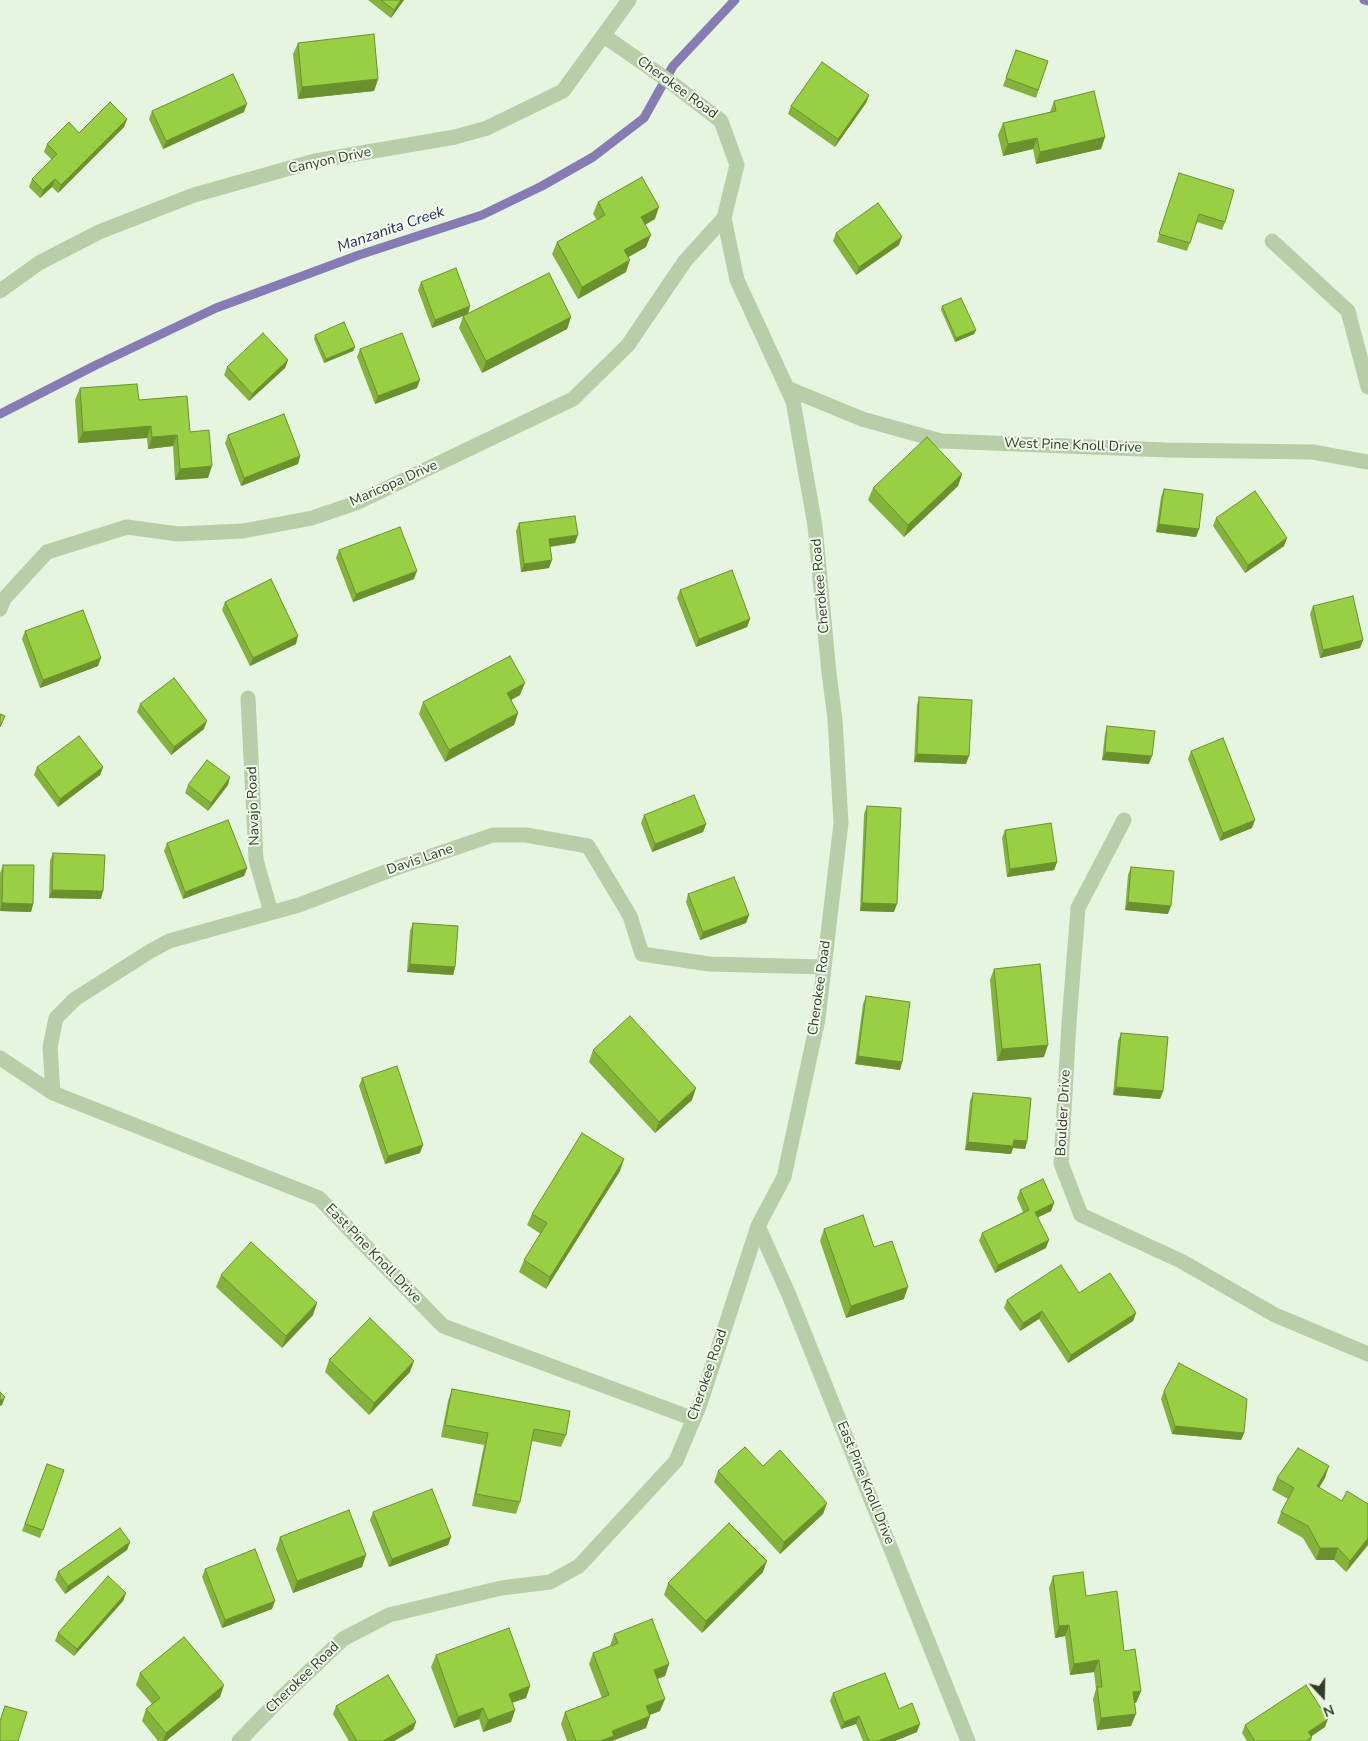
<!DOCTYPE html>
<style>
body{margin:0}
#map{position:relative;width:1368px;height:1741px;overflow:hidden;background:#e6f5df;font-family:"Nunito Sans",sans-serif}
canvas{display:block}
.north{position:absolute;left:1298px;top:1671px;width:50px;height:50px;-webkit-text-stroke:4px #f1fcec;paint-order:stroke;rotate:159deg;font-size:14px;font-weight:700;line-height:20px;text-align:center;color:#333b29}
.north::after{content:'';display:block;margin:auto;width:18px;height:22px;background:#333b29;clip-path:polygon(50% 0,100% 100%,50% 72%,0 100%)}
</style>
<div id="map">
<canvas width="1368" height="1741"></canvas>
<div class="north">N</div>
</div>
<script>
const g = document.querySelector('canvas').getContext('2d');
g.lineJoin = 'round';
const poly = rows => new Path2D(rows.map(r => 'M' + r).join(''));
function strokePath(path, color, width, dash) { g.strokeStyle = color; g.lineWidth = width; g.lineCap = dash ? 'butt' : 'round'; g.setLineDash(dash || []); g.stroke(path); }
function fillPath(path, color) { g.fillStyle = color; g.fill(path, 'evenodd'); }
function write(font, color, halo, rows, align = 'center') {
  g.font = font + ' "Nunito Sans",sans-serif'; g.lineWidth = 4; g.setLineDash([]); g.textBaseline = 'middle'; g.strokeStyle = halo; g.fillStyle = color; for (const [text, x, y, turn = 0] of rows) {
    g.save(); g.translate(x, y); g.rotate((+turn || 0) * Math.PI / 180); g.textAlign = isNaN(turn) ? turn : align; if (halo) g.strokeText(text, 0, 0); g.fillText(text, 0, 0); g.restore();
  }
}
strokePath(poly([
 [1364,0,1368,1],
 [0,414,96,365,216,308,359,255,482,215,542,186,593,157,644,118,673,66,735,0]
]), '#867bb4', 9);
strokePath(poly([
 [1272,241,1348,311,1368,387],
 [0,291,39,263,99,232,194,195,315,161,455,137,487,128,563,91,629,0],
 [787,388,862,419,941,441,1166,450,1313,452,1368,462],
 [0,609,4,599,47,552,127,527,178,534,243,531,312,518,356,503,573,399,628,345,685,261,724,218],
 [248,698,256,860,271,912],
 [1124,820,1078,908,1069,1023,1061,1163,1081,1215,1181,1261,1275,1315,1368,1354],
 [0,1058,53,1093,319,1198,443,1326,694,1419],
 [53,1093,50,1047,56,1018,75,999,149,952,169,941,299,905,396,868,493,835,526,835,588,846,630,916,642,954,709,964,824,967],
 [758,1226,789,1295,968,1741],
 [239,1741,280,1699,343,1639,389,1615,501,1588,550,1582,579,1566,676,1461,700,1404,758,1226,784,1177,818,1019,841,823,835,719,829,673,815,526,793,401,737,280,724,218,737,165,721,121,669,81,604,36]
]), '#b8cea9', 15);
fillPath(poly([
 [368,0,404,0,391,18],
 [298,43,378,79,374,91,298,99,293,54],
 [1016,50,1048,61,1036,98,1003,86],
 [869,95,866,103,835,147,788,114,791,106],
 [1054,101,1105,137,1101,149,1036,164,1033,149,1003,156,998,135,1003,123,1050,112],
 [152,111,244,112,163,149,149,119],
 [127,119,124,127,58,193,52,187,40,198,29,187,32,179,52,160,44,152,47,144,79,133],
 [1176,181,1225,222,1222,230,1197,222,1187,251,1157,242],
 [598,202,655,219,645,225,646,247,628,257,626,272,578,299,552,254,557,242,597,220,593,214],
 [836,233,899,245,856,275,833,241],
 [421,282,470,306,468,314,432,328,418,290],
 [942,306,976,330,974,334,955,342,941,310],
 [463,316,571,317,567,329,482,373,459,328],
 [315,335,355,347,353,351,324,363,314,339],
 [360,349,417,388,375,404,357,357],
 [288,360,285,368,249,401,224,375,227,367],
 [80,388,139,400,190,432,208,478,175,480,173,446,148,449,147,438,78,443,75,400],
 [228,435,300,456,298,464,241,486,225,443],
 [962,474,958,486,904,537,868,500,873,488],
 [1164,489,1199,529,1196,537,1156,532,1161,497],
 [1216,518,1284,546,1245,573,1213,526],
 [519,523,575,543,550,547,549,568,521,572,516,531],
 [339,550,414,579,353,602,336,558],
 [680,590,750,619,747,627,696,647,677,598],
 [225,602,296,644,250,666,222,610],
 [1313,606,1363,640,1360,648,1320,658,1310,614],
 [25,631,98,666,40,688,22,639],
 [520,695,511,700,518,713,514,725,445,762,419,714,423,702],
 [919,697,966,764,914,762,917,705],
 [140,704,204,729,171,755,137,712],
 [1107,726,1149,764,1102,760,1105,734],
 [1191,751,1252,828,1220,841,1188,759],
 [37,767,103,767,100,775,58,807,34,775],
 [188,785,228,785,208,811,185,793],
 [867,806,894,912,860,911,864,814],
 [644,815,706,824,703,832,652,852,641,823],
 [1005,830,1057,862,1054,870,1007,877,1002,838],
 [167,843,247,868,244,876,183,899,164,851],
 [53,853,101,899,49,898,50,861],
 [3,865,33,904,31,912,0,911,0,873],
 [1131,867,1168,914,1125,910,1128,875],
 [688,894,749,915,746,923,700,940,686,902],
 [413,923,455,967,453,975,407,972,410,931],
 [994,969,1044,1057,997,1061,990,980],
 [866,996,902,1062,900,1070,855,1064,863,1004],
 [1121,1033,1163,1091,1160,1099,1113,1095,1118,1041],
 [593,1050,692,1100,655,1133,589,1062],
 [362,1078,420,1153,385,1164,359,1086],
 [973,1093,1027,1141,1025,1149,1013,1148,1011,1154,965,1150,970,1101],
 [620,1171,546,1289,519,1272,524,1260,541,1234,527,1225,532,1214],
 [1020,1190,1054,1203,1051,1211,1038,1217,1046,1248,995,1273,979,1241,982,1233,1023,1212,1017,1198],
 [824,1229,874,1247,904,1299,846,1318,820,1241],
 [221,1275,313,1315,282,1348,216,1287],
 [1079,1293,1136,1313,1133,1321,1068,1363,1039,1319,1020,1331,1004,1308,1007,1300],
 [329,1360,410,1372,369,1415,325,1372],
 [452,1389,566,1435,561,1447,532,1441,520,1502,516,1514,472,1506,484,1445,441,1437,448,1401],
 [1164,1391,1244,1433,1241,1440,1172,1434,1161,1399],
 [47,1464,64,1470,40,1538,22,1531],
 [763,1466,827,1503,823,1514,780,1554,714,1482,718,1471],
 [1277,1478,1325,1478,1319,1487,1368,1545,1346,1572,1334,1560,1316,1560,1303,1538,1277,1523,1281,1512,1288,1499,1272,1490],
 [373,1512,451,1537,448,1545,389,1567,370,1520],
 [280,1537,366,1555,362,1567,293,1593,276,1549],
 [130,1542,127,1550,65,1594,55,1580,58,1572],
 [205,1569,272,1609,222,1628,202,1577],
 [763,1572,702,1633,664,1595,668,1583],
 [1053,1576,1086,1596,1124,1651,1141,1691,1136,1703,1134,1703,1131,1726,1097,1730,1093,1699,1096,1689,1094,1672,1070,1675,1065,1636,1055,1638,1049,1588],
 [126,1593,123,1601,74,1656,55,1641,58,1633],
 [614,1634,669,1664,665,1676,657,1679,660,1711,649,1715,650,1716,646,1728,612,1741,567,1741,561,1724,565,1712,602,1698,589,1664,593,1653,610,1646],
 [436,1655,530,1686,526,1698,512,1703,515,1710,511,1722,483,1732,479,1719,454,1728,431,1667],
 [140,1673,220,1697,166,1741,158,1741,142,1721,146,1709,152,1704,136,1685],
 [833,1693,899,1709,917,1732,895,1741,863,1741,856,1724,841,1729,830,1701],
 [336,1706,416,1722,413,1730,394,1741,349,1741,333,1714],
 [1245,1725,1325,1727,1311,1736,1312,1737,1311,1741,1247,1741,1242,1733]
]), '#84b23a');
fillPath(poly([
 [401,0,404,0,391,18,394,10],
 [378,79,374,91,298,99,302,87],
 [869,95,866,103,835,147,838,139],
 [247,104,244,112,163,149,166,141],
 [127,119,124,127,58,193,61,185],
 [1105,137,1101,149,1036,164,1040,152],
 [1037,138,1033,149,1003,156,1008,144],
 [55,179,52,187,40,198,43,190],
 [659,207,655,219,637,229,641,217],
 [651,235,646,247,620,262,624,250],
 [902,237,899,245,856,275,859,267],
 [630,260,626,272,578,299,582,287],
 [470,306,468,314,432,328,435,320],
 [571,317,567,329,482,373,486,361],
 [976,330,974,334,955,342,956,338],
 [355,347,353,351,324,363,326,359],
 [288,360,285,368,249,401,252,394],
 [420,380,417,388,375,404,378,396],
 [151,426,147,438,78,443,83,432],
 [177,435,173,446,148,449,152,437],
 [300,456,298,464,241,486,244,478],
 [212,466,208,478,175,480,180,469],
 [962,474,958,486,904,537,908,525],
 [1159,524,1199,529,1196,537,1156,532],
 [578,535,575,543,546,547,549,539],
 [1287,538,1284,546,1245,573,1248,565],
 [552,560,549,568,521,572,524,564],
 [417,571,414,579,353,602,356,594],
 [750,619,747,627,696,647,699,639],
 [298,636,296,644,250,666,253,658],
 [1363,640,1360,648,1320,658,1323,650],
 [101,658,98,666,40,688,43,680],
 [525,683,520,695,502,705,507,693],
 [518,713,514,725,445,762,449,750],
 [207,721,204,729,171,755,174,747],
 [1105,752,1152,756,1149,764,1102,760],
 [917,754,969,756,966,764,914,762],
 [103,767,100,775,58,807,60,799],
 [230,777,228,785,208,811,211,803],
 [1255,820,1252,828,1220,841,1223,833],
 [706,824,703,832,652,852,655,844],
 [1057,862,1054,870,1007,877,1010,869],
 [247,868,244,876,183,899,185,892],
 [52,890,103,891,101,899,49,898],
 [1128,902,1171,906,1168,914,1125,910],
 [2,903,33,904,31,912,0,911],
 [862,903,897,904,894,912,860,911],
 [749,915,746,923,700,940,703,932],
 [410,964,455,967,453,975,407,972],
 [1048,1045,1044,1057,997,1061,1002,1049],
 [858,1056,902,1062,900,1070,855,1064],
 [1116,1087,1163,1091,1160,1099,1113,1095],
 [696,1088,692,1100,655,1133,659,1122],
 [1014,1140,1027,1141,1025,1149,1013,1148,1011,1154,965,1150,968,1142],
 [423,1145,420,1153,385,1164,388,1156],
 [624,1159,620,1171,546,1289,550,1277],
 [1054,1203,1051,1211,1033,1220,1035,1212],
 [1049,1240,1046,1248,995,1273,998,1265],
 [908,1287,904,1299,846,1318,851,1306],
 [317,1303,313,1315,282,1348,286,1336],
 [1042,1311,1039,1319,1020,1331,1023,1323],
 [1136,1313,1133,1321,1068,1363,1071,1355],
 [414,1361,410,1372,369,1415,374,1403],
 [5,1397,2,1405,0,1406,0,1401],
 [1175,1426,1244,1433,1241,1440,1172,1434],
 [1329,1466,1325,1478,1313,1498,1317,1486],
 [827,1503,823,1514,780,1554,784,1542],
 [451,1537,448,1545,389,1567,392,1559],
 [1368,1538,1368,1545,1346,1572,1350,1561],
 [130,1542,127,1550,65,1594,68,1586],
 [1320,1548,1338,1548,1334,1560,1316,1560],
 [366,1555,362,1567,293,1593,297,1581],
 [767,1561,763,1572,702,1633,706,1621],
 [126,1593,123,1601,74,1656,77,1649],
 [275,1601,272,1609,222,1628,225,1620],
 [1069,1625,1065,1636,1055,1638,1059,1626],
 [1099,1660,1094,1672,1070,1675,1074,1664],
 [669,1664,665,1676,649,1682,654,1670],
 [224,1685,220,1697,166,1741,163,1741,166,1733],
 [530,1686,526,1698,505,1705,509,1694],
 [1141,1691,1136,1703,1129,1704,1133,1692],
 [665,1699,660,1711,642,1718,646,1706],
 [483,1708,479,1719,454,1728,458,1717],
 [515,1710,511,1722,483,1732,488,1720],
 [1136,1714,1131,1726,1097,1730,1101,1718],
 [650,1716,646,1728,612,1741,600,1741,612,1731],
 [859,1716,856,1724,841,1729,844,1722],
 [1328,1719,1325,1727,1306,1740,1308,1732],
 [416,1722,413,1730,394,1741,383,1741],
 [920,1724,917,1732,895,1741,878,1741]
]), '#6b912f');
const building = poly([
 [381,0,401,0,394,10,381,0],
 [374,34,378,79,302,87,298,43,374,34],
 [1016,50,1048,61,1038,90,1006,78,1016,50],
 [822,62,869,95,838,139,791,106,822,62],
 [233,74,247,104,166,141,152,111,233,74],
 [1094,91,1105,137,1040,152,1037,138,1008,144,1003,123,1056,111,1054,101,1094,91],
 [110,102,127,119,61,185,55,179,43,190,32,179,57,154,47,144,69,122,79,133,110,102],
 [1179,173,1234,190,1225,222,1199,214,1190,243,1159,234,1179,173],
 [642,177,659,207,641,217,651,235,624,250,630,260,582,287,557,242,605,215,598,202,642,177],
 [878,203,902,237,859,267,836,233,878,203],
 [456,268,470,306,435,320,421,282,456,268],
 [549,273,571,317,486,361,463,316,549,273],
 [961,298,976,330,956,338,942,306,961,298],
 [344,322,355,347,326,359,315,335,344,322],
 [263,333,288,360,252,394,227,367,263,333],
 [402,333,420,380,378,396,360,349,402,333],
 [137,384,139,400,187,396,190,432,209,430,212,466,180,469,177,435,152,437,151,426,83,432,80,388,137,384],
 [284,414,300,456,244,478,228,435,284,414],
 [927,437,962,474,908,525,873,488,927,437],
 [1164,489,1203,494,1199,529,1159,524,1164,489],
 [1255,491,1287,538,1248,565,1216,518,1255,491],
 [575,516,578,535,549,539,552,560,524,564,519,523,575,516],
 [400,527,417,571,356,594,339,550,400,527],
 [732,570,750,619,699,639,680,590,732,570],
 [271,579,298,636,253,658,225,602,271,579],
 [1353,596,1363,640,1323,650,1313,606,1353,596],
 [83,610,101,658,43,680,25,631,83,610],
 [510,656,525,683,507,693,518,713,449,750,423,702,510,656],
 [174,678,207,721,174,747,140,704,174,678],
 [919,697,972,700,969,756,917,754,919,697],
 [0,714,5,716,0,727,0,714],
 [1107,726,1155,731,1152,756,1105,752,1107,726],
 [79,736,103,767,60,799,37,767,79,736],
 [1223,738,1255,820,1223,833,1191,751,1223,738],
 [207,760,230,777,211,803,188,785,207,760],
 [694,795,706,824,655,844,644,815,694,795],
 [867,806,901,808,897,904,862,903,867,806],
 [228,820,247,868,185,892,167,843,228,820],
 [1051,823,1057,862,1010,869,1005,830,1051,823],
 [53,853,105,855,103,891,52,890,53,853],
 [3,865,34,865,33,904,2,903,3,865],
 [1131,867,1174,871,1171,906,1128,902,1131,867],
 [734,877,749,915,703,932,688,894,734,877],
 [413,923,458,926,455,967,410,964,413,923],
 [1040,964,1048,1045,1002,1049,994,969,1040,964],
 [866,996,910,1002,902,1062,858,1056,866,996],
 [630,1016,696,1088,659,1122,593,1050,630,1016],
 [1121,1033,1168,1037,1163,1091,1116,1087,1121,1033],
 [397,1066,423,1145,388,1156,362,1078,397,1066],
 [973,1093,1031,1098,1027,1141,1014,1140,1013,1146,968,1142,973,1093],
 [582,1133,624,1159,550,1277,524,1260,547,1223,532,1214,582,1133],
 [1043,1179,1054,1203,1035,1212,1049,1240,998,1265,982,1233,1029,1210,1020,1190,1043,1179],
 [863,1215,874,1247,892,1241,908,1287,851,1306,824,1229,863,1215],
 [251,1242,317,1303,286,1336,221,1275,251,1242],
 [1061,1265,1079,1293,1110,1273,1136,1313,1071,1355,1042,1311,1023,1323,1007,1300,1061,1265],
 [370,1318,414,1361,374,1403,329,1360,370,1318],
 [1179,1363,1247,1399,1244,1433,1175,1426,1164,1391,1179,1363],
 [452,1389,570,1411,566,1435,534,1429,520,1502,476,1494,488,1433,445,1425,452,1389],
 [0,1392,5,1397,0,1401,0,1392],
 [745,1447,763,1466,780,1450,827,1503,784,1542,718,1471,745,1447],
 [1298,1448,1329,1466,1317,1486,1342,1501,1347,1491,1368,1504,1368,1538,1350,1561,1338,1548,1320,1548,1308,1526,1281,1512,1294,1488,1277,1478,1298,1448],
 [47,1464,64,1470,43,1530,25,1524,47,1464],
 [432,1489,451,1537,392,1559,373,1512,432,1489],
 [349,1510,366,1555,297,1581,280,1537,349,1510],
 [729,1523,767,1561,706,1621,668,1583,729,1523],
 [120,1528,130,1542,68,1586,58,1572,120,1528],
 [255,1549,275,1601,225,1620,205,1569,255,1549],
 [1083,1572,1086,1596,1117,1591,1124,1651,1135,1649,1141,1691,1133,1692,1136,1714,1101,1718,1097,1687,1102,1687,1099,1660,1074,1664,1069,1625,1059,1626,1053,1576,1083,1572],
 [108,1576,126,1593,77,1649,58,1633,108,1576],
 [652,1619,669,1664,654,1670,665,1699,646,1706,650,1716,612,1731,614,1736,600,1741,576,1741,565,1712,609,1695,593,1653,618,1643,614,1634,652,1619],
 [509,1628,530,1686,509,1694,515,1710,488,1720,483,1708,458,1717,436,1655,509,1628],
 [184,1637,224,1685,166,1733,146,1709,160,1698,140,1673,184,1637],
 [885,1673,899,1709,912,1703,920,1724,878,1741,869,1741,859,1716,844,1722,833,1693,885,1673],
 [388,1675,416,1722,383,1741,357,1741,336,1706,388,1675],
 [1306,1685,1328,1719,1308,1732,1312,1737,1306,1741,1255,1741,1245,1725,1306,1685],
 [5,1706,27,1712,18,1741,0,1741,0,1721,5,1706]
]);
fillPath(building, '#99cf43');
strokePath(building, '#6b912f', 1);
write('14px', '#333b29', '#f1fcec', [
 ["Cherokee Road",677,88,36],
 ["Canyon Drive",330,161,-12],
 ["West Pine Knoll Drive",1073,446,2],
 ["Maricopa Drive",394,484,-24],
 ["Cherokee Road",821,586,-95],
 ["Navajo Road",254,806,-92],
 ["Davis Lane",420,860,-19],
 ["Cherokee Road",820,988,-82],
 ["Boulder Drive",1064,1113,-87],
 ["East Pine Knoll Drive",373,1254,46],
 ["Cherokee Road",708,1375,-71],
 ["East Pine Knoll Drive",865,1483,68],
 ["Cherokee Road",303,1678,-44]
]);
write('italic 15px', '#291b60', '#f1fcec', [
 ["Manzanita Creek",391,230,-19]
]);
</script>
